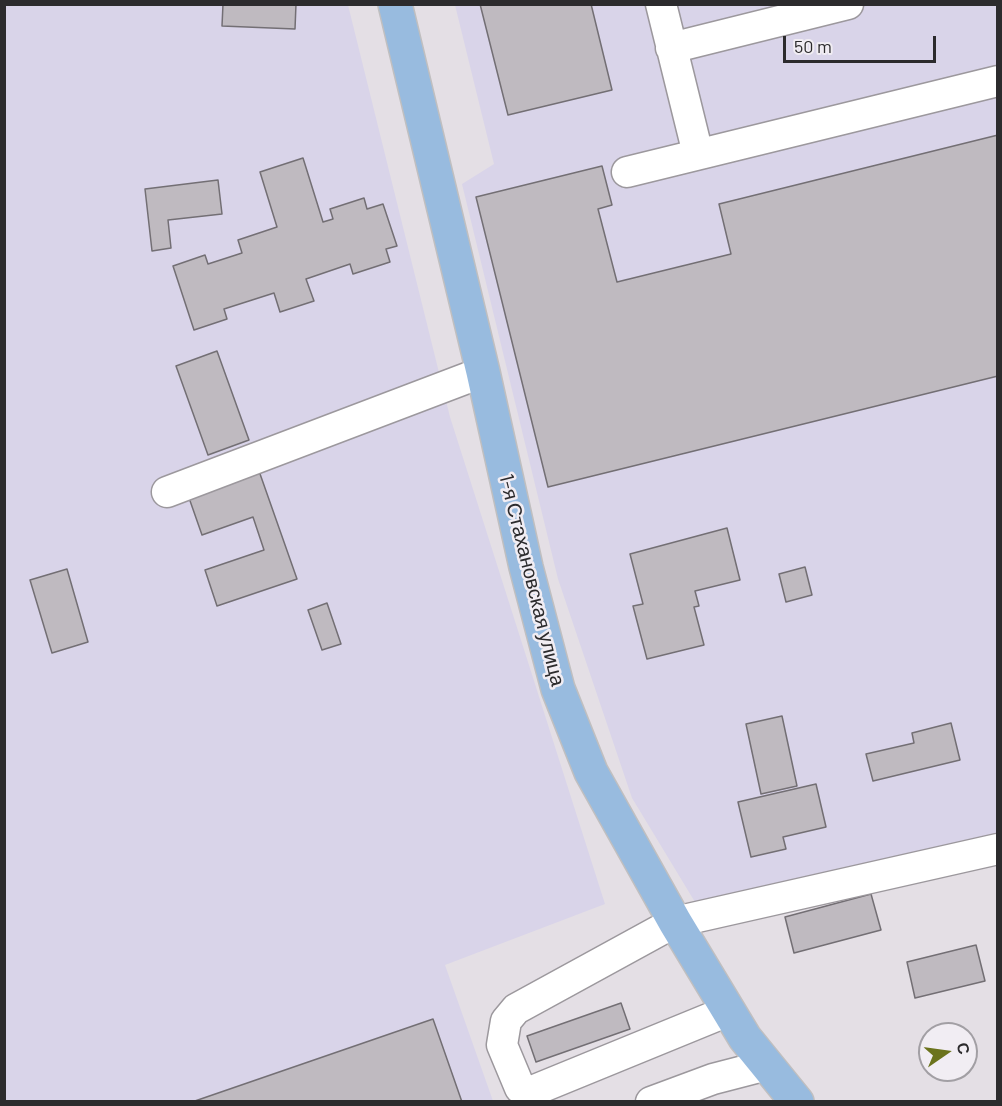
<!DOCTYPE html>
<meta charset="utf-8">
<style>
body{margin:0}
#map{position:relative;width:1002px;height:1106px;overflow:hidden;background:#e4dfe5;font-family:Barlow,sans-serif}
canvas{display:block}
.frame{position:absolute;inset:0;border:6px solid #2c2b2d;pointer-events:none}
.north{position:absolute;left:918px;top:1022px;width:60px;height:60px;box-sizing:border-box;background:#f1edf3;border:2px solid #a29fa4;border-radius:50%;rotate:77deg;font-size:16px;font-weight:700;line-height:24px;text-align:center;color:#2c2b2d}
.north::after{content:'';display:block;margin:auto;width:21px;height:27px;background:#6b731c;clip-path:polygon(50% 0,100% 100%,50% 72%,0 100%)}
.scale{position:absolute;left:783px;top:36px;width:153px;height:27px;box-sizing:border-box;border:3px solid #2c2b2d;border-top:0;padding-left:8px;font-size:18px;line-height:21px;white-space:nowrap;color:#2c2b2d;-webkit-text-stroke:4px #f1edf3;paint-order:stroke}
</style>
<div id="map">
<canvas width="1002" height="1106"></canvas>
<div class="frame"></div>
<div class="north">С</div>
<div class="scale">50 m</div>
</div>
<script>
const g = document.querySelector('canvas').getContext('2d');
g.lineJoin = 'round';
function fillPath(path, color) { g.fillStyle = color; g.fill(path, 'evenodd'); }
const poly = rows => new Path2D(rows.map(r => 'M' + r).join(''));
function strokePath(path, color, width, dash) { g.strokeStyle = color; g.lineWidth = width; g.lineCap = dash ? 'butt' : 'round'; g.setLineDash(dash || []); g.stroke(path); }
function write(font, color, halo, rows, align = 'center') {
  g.font = font + ' Barlow,sans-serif'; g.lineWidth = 5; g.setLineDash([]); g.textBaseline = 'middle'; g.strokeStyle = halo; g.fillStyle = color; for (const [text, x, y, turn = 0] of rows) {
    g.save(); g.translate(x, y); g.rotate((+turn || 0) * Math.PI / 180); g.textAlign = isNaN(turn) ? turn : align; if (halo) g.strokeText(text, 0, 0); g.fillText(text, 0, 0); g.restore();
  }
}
fillPath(poly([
 [5,5,348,5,450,417,605,904,445,965,493,1101,5,1102],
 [455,5,997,5,997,838,695,902,632,798,558,579,462,184,494,164]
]), '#d9d4e9');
const building = poly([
 [223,4,296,4,295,29,222,26,223,4],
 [480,4,591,4,612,90,508,115,480,4],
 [998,135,998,376,548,487,476,197,602,166,612,205,598,209,617,282,731,254,719,204,998,135],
 [303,158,323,222,333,219,330,209,364,198,367,209,383,204,397,246,386,249,390,262,353,274,350,264,306,279,314,301,280,312,274,293,224,309,227,319,194,330,173,266,205,255,208,264,242,253,238,240,277,227,260,172,303,158],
 [218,180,222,214,168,220,171,248,152,251,145,189,218,180],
 [217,351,249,440,208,455,176,366,217,351],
 [259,471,297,579,217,606,205,570,264,550,253,517,202,535,188,495,259,471],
 [727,528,740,580,695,591,699,606,694,607,704,645,647,659,633,606,643,604,630,554,727,528],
 [805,567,812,595,786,602,779,574,805,567],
 [67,569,88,642,52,653,30,580,67,569],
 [327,603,341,644,322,650,308,610,327,603],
 [782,716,797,786,761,794,746,724,782,716],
 [951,723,960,760,873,781,866,754,914,743,912,733,951,723],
 [816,784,826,827,783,837,786,849,751,857,738,802,816,784],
 [871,894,881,930,794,953,785,917,871,894],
 [976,945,985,981,915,998,907,962,976,945],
 [621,1003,630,1029,536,1062,527,1036,621,1003],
 [433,1019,462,1102,192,1102,433,1019]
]);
fillPath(building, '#bfbac0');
strokePath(building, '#736f74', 1.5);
const minor = poly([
 [661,4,698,154],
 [671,48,848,4],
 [627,172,998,81],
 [167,492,483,372],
 [728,1011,530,1092,520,1088,502,1045,506,1021,516,1009,675,922,998,849],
 [651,1102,713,1079,767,1065]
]);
const major = poly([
 [395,4,483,372,526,567,558,689,591,772,675,922,745,1038,797,1102]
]);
strokePath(minor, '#9c989d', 33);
strokePath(major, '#c0bfc0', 36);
strokePath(minor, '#fff', 30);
strokePath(major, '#98bbdf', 33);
write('20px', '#2c2b2d', '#f1edf3', [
 ["1-я Стахановская улица",532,580,76]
]);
</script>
